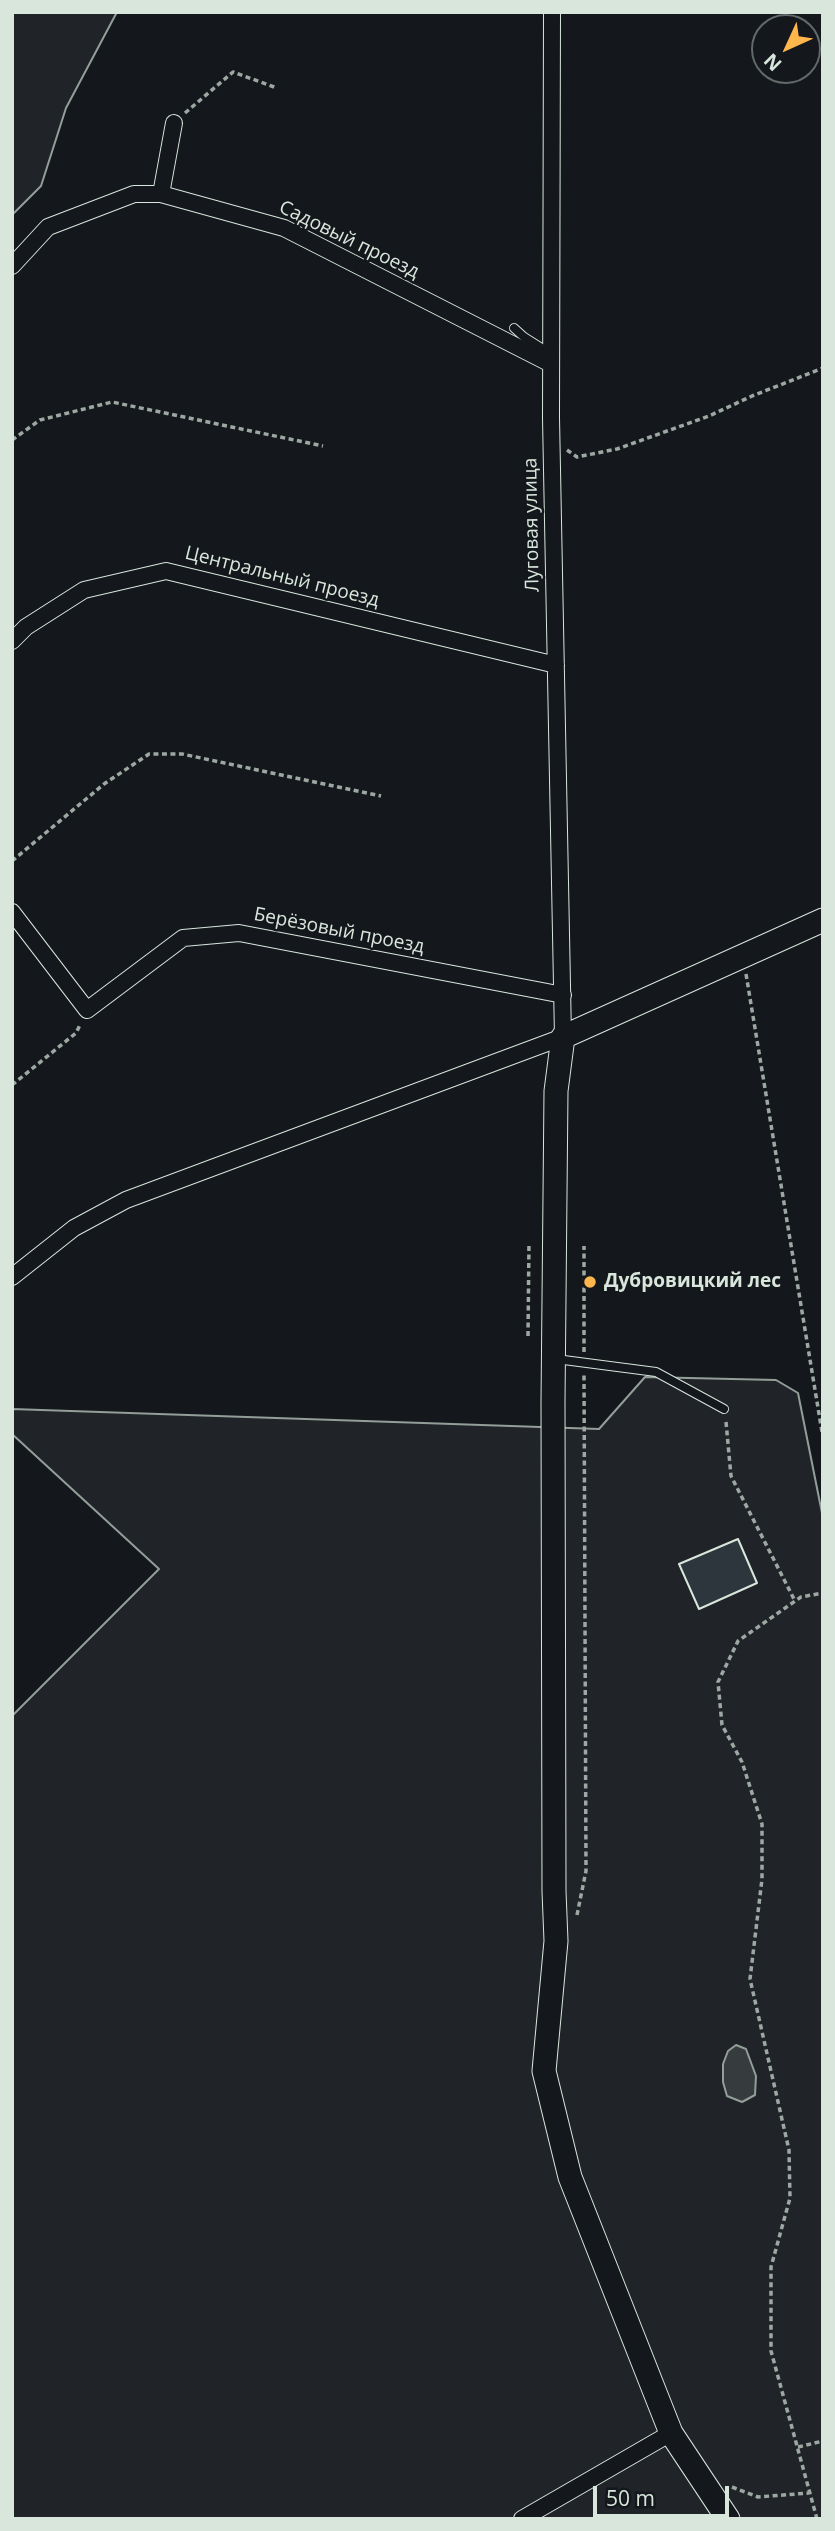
<!DOCTYPE html>
<meta charset="utf-8">
<style>
body{margin:0}
#map{position:relative;width:835px;height:2531px;overflow:hidden;background:#14181c;font-family:"Open Sans",sans-serif}
canvas{display:block}
.frame{position:absolute;inset:0;border:14px solid #d8e6dc;pointer-events:none}
.north{position:absolute;left:751px;top:14px;width:70px;height:70px;box-sizing:border-box;background:#14181c;border:2px solid #626a69;border-radius:50%;rotate:225deg;font-size:19px;font-weight:700;line-height:28px;text-align:center;color:#d8e6dc}
.north::after{content:'';display:block;margin:auto;width:24px;height:32px;background:#ffb74d;clip-path:polygon(50% 0,100% 100%,50% 72%,0 100%)}
.scale{position:absolute;left:593px;top:2486px;width:136px;height:32px;box-sizing:border-box;border:4px solid #d8e6dc;border-top:0;padding-left:9px;font-size:21px;line-height:24px;white-space:nowrap;color:#d8e6dc;-webkit-text-stroke:5px #14181c;paint-order:stroke}
</style>
<div id="map">
<canvas width="835" height="2531"></canvas>
<div class="frame"></div>
<div class="north">N</div>
<div class="scale">50 m</div>
</div>
<script>
const g = document.querySelector('canvas').getContext('2d');
g.lineJoin = 'round';
function fillPath(path, color) { g.fillStyle = color; g.fill(path, 'evenodd'); }
const poly = rows => new Path2D(rows.map(r => 'M' + r).join(''));
function strokePath(path, color, width, dash) { g.strokeStyle = color; g.lineWidth = width; g.lineCap = dash ? 'butt' : 'round'; g.setLineDash(dash || []); g.stroke(path); }
function write(font, color, halo, rows, align = 'center') {
  g.font = font + ' "Open Sans",sans-serif'; g.lineWidth = 5; g.setLineDash([]); g.textBaseline = 'middle'; g.strokeStyle = halo; g.fillStyle = color; for (const [text, x, y, turn = 0] of rows) {
    g.save(); g.translate(x, y); g.rotate((+turn || 0) * Math.PI / 180); g.textAlign = isNaN(turn) ? turn : align; if (halo) g.strokeText(text, 0, 0); g.fillText(text, 0, 0); g.restore();
  }
}
const green = poly([
 [12,12,117,12,66,108,41,186,12,215,12,12],
 [645,1377,776,1380,798,1393,823,1518,823,2519,12,2519,12,1716,159,1569,12,1434,12,1409,599,1429,645,1377]
]);
fillPath(green, '#202428');
strokePath(green, '#939e99', 2);
const water = poly([
 [736,2045,746,2049,756,2076,755,2095,742,2102,727,2096,723,2082,723,2064,728,2051,736,2045]
]);
fillPath(water, '#363b3e');
strokePath(water, '#939e99', 2);
const building = poly([
 [738,1539,757,1583,699,1609,679,1564,738,1539]
]);
fillPath(building, '#2c363c');
strokePath(building, '#d8e6dc', 2);
const lane = poly([
 [514,328,524,337,551,354],
 [556,1359,656,1372,724,1409]
]);
const street = poly([
 [161,194,174,123],
 [12,266,48,227,134,194,161,194,284,228,551,364],
 [12,641,26,627,84,590,166,571,556,665],
 [12,912,87,1010,183,938,239,933,563,995],
 [12,1277,74,1228,126,1200,563,1037,551,418,552,12],
 [522,2519,671,2433]
]);
const secondary = poly([
 [728,2519,671,2433,570,2177,544,2071,556,1941,554,1891,553,1402,556,1091,563,1037,823,920]
]);
strokePath(lane, '#d8e6dc', 10);
strokePath(street, '#d8e6dc', 18);
strokePath(secondary, '#d8e6dc', 25);
strokePath(poly([
 [185,113,233,72,277,88],
 [12,440,40,420,112,402,323,446],
 [567,450,577,457,617,449,709,416,752,396,823,368],
 [12,861,104,784,149,754,182,754,381,796],
 [746,974,823,1438],
 [12,1085,76,1033,80,1025],
 [528,1336,529,1243],
 [584,1352,584,1246],
 [726,1422,731,1476,795,1601],
 [577,1915,586,1871,584,1374],
 [798,2447,823,2441],
 [732,2487,758,2497,809,2493],
 [817,2519,771,2351,771,2267,790,2198,789,2150,750,1979,762,1879,762,1824,742,1762,722,1725,718,1682,738,1641,801,1597,823,1593]
]), '#9da8a2', 3.5, [5, 3.5]);
strokePath(lane, '#14181c', 8);
strokePath(street, '#14181c', 16);
strokePath(secondary, '#14181c', 23);
for (const [x, y, r, color] of [
 [590,1282,7,"#ffb74d"]
]) { const dot = new Path2D(); dot.arc(x, y, r, 0, 2 * Math.PI); g.fillStyle = color; g.fill(dot); strokePath(dot, '#14181c', 2.5); }
write('19px', '#d8e6dc', '#14181c', [
 ["Садовый проезд",349,240,26],
 ["Луговая улица",532,525,-91],
 ["Центральный проезд",282,577,14],
 ["Берёзовый проезд",339,931,11]
]);
write('bold 19px', '#d8e6dc', '#14181c', [
 ["Дубровицкий лес",604,1282]
], 'left');
</script>
